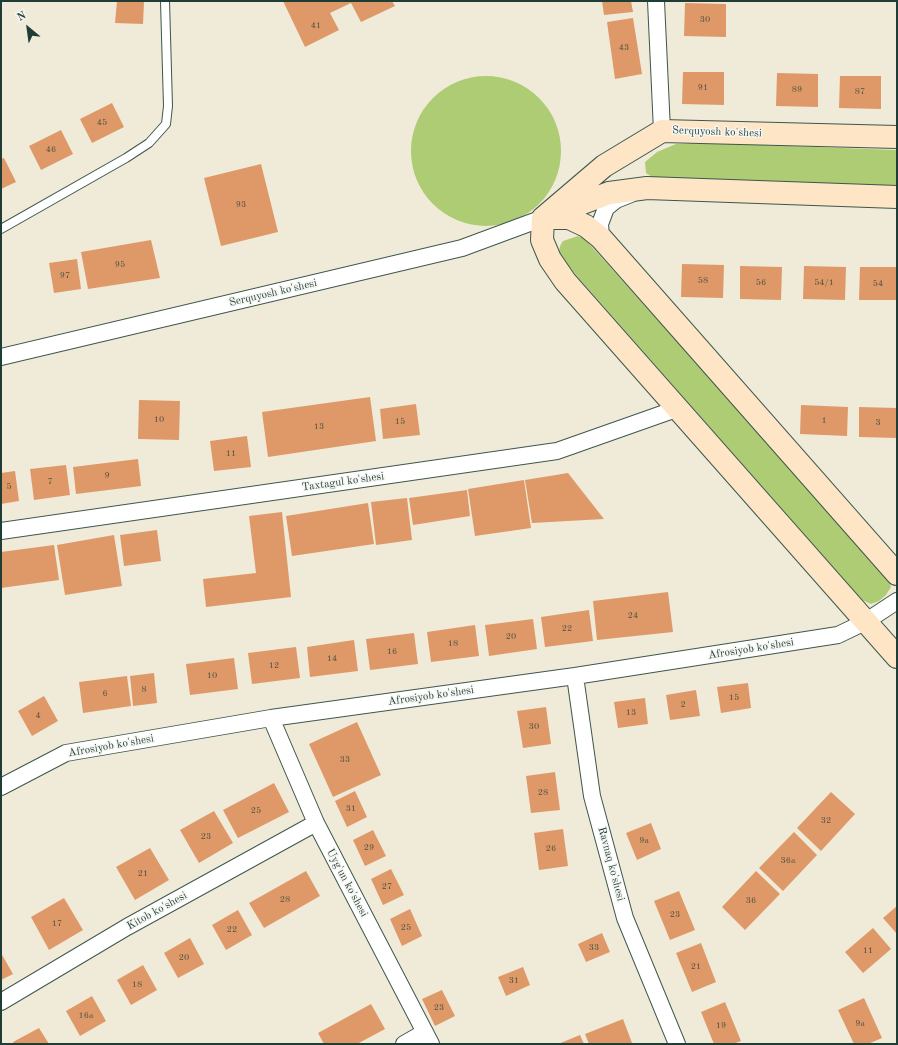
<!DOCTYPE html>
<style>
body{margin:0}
#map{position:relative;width:898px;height:1045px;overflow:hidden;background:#efebd8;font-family:"Old Standard TT",serif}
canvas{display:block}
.frame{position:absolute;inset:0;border:2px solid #1f3d34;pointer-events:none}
.north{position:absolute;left:8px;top:8px;width:40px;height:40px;-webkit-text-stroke:3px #f6f6f2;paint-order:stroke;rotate:331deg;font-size:11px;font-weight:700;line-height:16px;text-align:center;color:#1f3d34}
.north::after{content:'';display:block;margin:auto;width:14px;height:18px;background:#1f3d34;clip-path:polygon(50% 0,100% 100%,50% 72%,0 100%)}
</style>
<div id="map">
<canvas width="898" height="1045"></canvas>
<div class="frame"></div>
<div class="north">N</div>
</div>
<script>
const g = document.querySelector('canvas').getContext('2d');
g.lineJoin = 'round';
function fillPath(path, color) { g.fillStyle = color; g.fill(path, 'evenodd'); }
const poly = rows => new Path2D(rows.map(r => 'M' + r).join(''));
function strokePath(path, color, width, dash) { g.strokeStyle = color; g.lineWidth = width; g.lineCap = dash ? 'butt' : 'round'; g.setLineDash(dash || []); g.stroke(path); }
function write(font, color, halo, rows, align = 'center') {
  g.font = font + ' "Old Standard TT",serif'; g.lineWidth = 3; g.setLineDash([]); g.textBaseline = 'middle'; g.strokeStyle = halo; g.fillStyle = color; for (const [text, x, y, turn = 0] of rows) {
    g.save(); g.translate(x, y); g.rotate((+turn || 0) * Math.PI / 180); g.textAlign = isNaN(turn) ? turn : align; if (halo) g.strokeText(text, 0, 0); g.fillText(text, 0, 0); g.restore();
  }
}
fillPath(poly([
 '411 151a75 75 0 1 1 150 0a75 75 0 1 1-150 0Z',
 [706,143,897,150,897,186,655,179,646,173,645,162,657,152,676,144],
 [578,236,585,239,889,578,891,587,886,595,879,601,871,604,862,600,562,259,559,252,560,246,563,241]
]), '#aecc73');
fillPath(poly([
 [117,1,144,2,143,24,115,23],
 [283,1,392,1,395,6,361,22,351,3,330,13,339,30,305,47],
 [602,1,631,1,633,12,604,15],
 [685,3,726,4,726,37,684,36],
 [633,18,642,74,615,79,607,22],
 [683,72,724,72,724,105,682,104],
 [777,73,818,74,818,107,776,106],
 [840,76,881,76,881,109,839,108],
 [112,103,124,127,92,143,80,119],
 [61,130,73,154,41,170,29,146],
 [4,158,16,182,1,189,1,159],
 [261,164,278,232,221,246,204,178],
 [151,240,160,278,88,289,81,252],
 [77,259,81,289,54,293,49,263],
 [682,264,724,265,723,298,681,297],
 [740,266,782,267,781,300,740,299],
 [804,266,846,267,845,300,803,299],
 [860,267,897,267,897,300,859,300],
 [370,397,376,441,268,457,262,412],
 [139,400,180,401,179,440,138,439],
 [416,404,420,435,383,439,380,409],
 [801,405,848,407,847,436,800,434],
 [859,407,897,408,897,438,859,437],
 [247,436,251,467,214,471,210,441],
 [138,459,141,486,76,494,73,467],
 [66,465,70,495,34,500,30,469],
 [15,471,19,501,1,504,1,473],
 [568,473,604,519,532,523,525,480],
 [524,480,531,528,475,536,468,489],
 [467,490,470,516,413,525,409,498],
 [407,498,412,540,376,545,371,502],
 [368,503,374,544,292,556,286,516],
 [282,512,291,597,206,607,203,579,256,573,249,516],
 [157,530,161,561,124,566,120,535],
 [114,535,122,586,65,595,57,545],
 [54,545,59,580,1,588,1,552],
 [668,592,673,632,597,640,593,601],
 [589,610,593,641,545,647,541,617],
 [533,619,537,649,489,656,485,625],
 [475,625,479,656,431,662,427,632],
 [414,633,418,664,370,670,366,639],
 [354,640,358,671,310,677,307,647],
 [296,647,300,678,252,684,248,653],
 [234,658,238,689,190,695,186,664],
 [154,673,157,703,133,706,130,676],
 [127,676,131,706,83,713,79,682],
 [748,683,751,708,721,713,717,687],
 [696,690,700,716,670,720,666,695],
 [44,696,58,721,32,736,18,711],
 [645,698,648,724,618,728,614,702],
 [546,707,551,744,523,748,517,711],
 [357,722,381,775,333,797,309,744],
 [555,772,560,810,531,813,526,776],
 [274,783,289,812,238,838,223,810],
 [355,791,367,817,347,827,335,801],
 [831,792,855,814,821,851,797,828],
 [214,811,233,843,199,863,180,830],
 [651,823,661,849,637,860,626,833],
 [563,829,568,866,539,870,534,833],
 [373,830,386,856,365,866,353,840],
 [794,832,817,855,783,891,759,868],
 [150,848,169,880,135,900,116,867],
 [391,869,404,895,383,905,371,879],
 [306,871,320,896,264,928,249,903],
 [756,871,780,894,745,930,722,907],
 [679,891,695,930,670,940,654,901],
 [64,898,83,930,49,950,31,917],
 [897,906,897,934,883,918],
 [410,909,422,936,402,946,390,919],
 [238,910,252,935,226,950,212,925],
 [873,928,891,949,863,973,845,952],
 [602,933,610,952,586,962,578,944],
 [190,938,204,964,178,978,164,953],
 [701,943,716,982,692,992,676,953],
 [1,953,13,974,1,980],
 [143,965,157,990,131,1005,117,980],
 [523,967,530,985,506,996,498,977],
 [442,990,455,1016,435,1026,422,999],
 [92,996,106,1021,80,1036,66,1011],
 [864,998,882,1038,868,1044,854,1044,838,1010],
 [725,1002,741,1041,733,1044,714,1044,701,1012],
 [371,1004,385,1029,357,1044,324,1044,318,1033],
 [623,1019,632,1043,589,1044,585,1034],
 [39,1028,49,1044,14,1044,13,1042],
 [580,1035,584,1044,558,1044]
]), '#df9969');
const lane = poly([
 [1,229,126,158,149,143,166,124,168,106,165,1]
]);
const street = poly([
 [656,1,662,131],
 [601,238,600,224,606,208,616,200,631,194],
 [1,357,462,248,543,218],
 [1,531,557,451,679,408],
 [575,676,592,796,625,918,677,1044],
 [271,718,316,823,431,1044],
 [1,787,66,753,271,718,575,676,838,635,865,622,897,601],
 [1,1002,127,927,316,823],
 [404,1044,425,1032]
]);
const secondary = poly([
 [897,137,662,131,604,166,543,218,609,193,647,188,897,197],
 [897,574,601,238,586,226,569,218,543,218,542,240,550,259,565,281,897,657]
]);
strokePath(lane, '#3e574d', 10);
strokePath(street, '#3e574d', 18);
strokePath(secondary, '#3e574d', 24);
strokePath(lane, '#fff', 8);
strokePath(street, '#fff', 16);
strokePath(secondary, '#fde5c5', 22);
write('9px', '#4f5441', null, [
 ["30",705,20],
 ["41",316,26],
 ["43",624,48],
 ["91",703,88],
 ["89",797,90],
 ["87",860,92],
 ["45",102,123],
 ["46",51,150],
 ["93",241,205],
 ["95",120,265],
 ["97",65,276],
 ["58",703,281],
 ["56",761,283],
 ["54/1",824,283],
 ["54",878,284],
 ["10",159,420],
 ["1",824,421],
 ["15",400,422],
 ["3",878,423],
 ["13",319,427],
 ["11",231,454],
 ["9",107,476],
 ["7",50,482],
 ["5",9,487],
 ["24",633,616],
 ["22",567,629],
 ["20",511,637],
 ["18",453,644],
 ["16",392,652],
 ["14",332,659],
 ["12",274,666],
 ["10",212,676],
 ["8",144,690],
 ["6",105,694],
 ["15",734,698],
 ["2",683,705],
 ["13",631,713],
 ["4",38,716],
 ["30",534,727],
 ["33",345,760],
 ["28",543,793],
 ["31",351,809],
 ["25",256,811],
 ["32",826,821],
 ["23",206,837],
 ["9a",644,841],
 ["29",369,848],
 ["26",551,849],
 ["36a",788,861],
 ["21",143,874],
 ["27",387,887],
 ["28",285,900],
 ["36",751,901],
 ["23",675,915],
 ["17",57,924],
 ["25",406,928],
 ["22",232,930],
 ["33",594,948],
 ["11",868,951],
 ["20",184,958],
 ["21",696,967],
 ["31",514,981],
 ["18",137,985],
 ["23",439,1008],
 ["16a",86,1016],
 ["9a",860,1024],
 ["19",721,1026]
]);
write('11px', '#1f3d34', '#f6f6f2', [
 ["Serquyosh ko'shesi",717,132,2],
 ["Serquyosh ko'shesi",273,293,-13],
 ["Taxtagul ko'shesi",343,482,-8],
 ["Afrosiyob ko'shesi",751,649,-9],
 ["Afrosiyob ko'shesi",431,696,-8],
 ["Afrosiyob ko'shesi",111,746,-10],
 ["Ravnaq ko'shesi",611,864,75],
 ["Uyg'un ko'shesi",347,883,62],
 ["Kitob ko'shesi",157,911,-29]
]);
</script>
